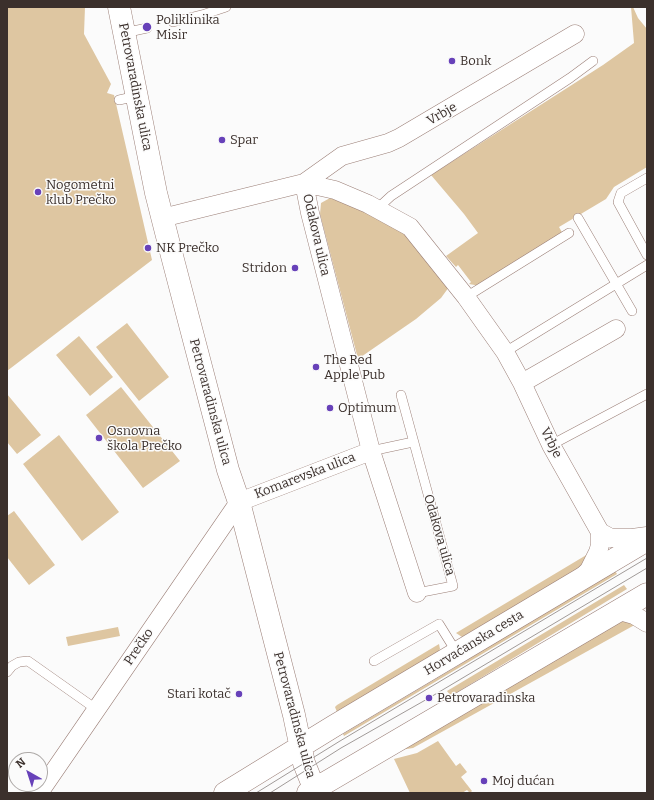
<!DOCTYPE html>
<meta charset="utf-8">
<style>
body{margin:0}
#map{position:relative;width:654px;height:800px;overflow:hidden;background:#fbfbfb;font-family:Bitter,serif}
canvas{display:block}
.frame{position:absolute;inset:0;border:8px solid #3b302c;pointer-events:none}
.north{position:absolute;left:8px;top:752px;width:40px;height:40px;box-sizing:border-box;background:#fbfbfb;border:1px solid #aeaaa8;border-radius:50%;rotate:321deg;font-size:11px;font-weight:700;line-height:16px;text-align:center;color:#3b302c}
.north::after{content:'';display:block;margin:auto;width:14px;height:18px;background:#6741b9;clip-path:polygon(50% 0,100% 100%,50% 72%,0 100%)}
</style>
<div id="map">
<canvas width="654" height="800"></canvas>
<div class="frame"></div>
<div class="north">N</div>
</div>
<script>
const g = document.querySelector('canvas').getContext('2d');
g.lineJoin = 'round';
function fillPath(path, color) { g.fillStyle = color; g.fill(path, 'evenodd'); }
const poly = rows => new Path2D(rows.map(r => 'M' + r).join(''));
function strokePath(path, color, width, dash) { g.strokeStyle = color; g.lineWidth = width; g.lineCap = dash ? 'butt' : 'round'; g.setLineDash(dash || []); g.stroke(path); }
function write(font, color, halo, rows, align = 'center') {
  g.font = font + ' Bitter,serif'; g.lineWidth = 3; g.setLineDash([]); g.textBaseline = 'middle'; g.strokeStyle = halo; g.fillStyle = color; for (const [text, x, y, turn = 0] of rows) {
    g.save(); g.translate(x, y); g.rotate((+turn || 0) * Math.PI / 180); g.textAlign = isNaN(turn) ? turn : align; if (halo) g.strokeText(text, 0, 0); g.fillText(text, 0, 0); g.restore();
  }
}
fillPath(poly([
 [7,7,85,7,84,34,111,84,107,93,114,95,152,260,7,371],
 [631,7,633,7,638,18,647,29,647,167,614,187,606,199,559,227,563,234,480,286,469,284,471,282,458,265,456,267,446,256,478,233,464,214,431,175,603,65,634,43],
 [330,198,372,213,402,231,449,287,441,298,416,319,358,359,320,214,321,203],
 [127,323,169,377,139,401,96,347],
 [79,336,113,377,90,396,56,355],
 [121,387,180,461,143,488,86,415],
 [7,394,41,435,17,454,7,442],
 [59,435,119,512,82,541,23,464],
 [14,511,55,565,29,585,7,557,7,516],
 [593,551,586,565,462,637,456,633],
 [614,569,617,574,344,736,343,734,454,668],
 [624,585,627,589,451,696,447,691],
 [626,620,640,622,413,748,394,751,620,621],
 [118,627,120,636,68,646,66,637],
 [439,644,440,649,438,652,337,712,335,707,337,705],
 [438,741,456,766,460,763,467,772,461,777,472,791,470,793,467,790,462,793,410,793,394,759,417,753]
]), '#dec6a1');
const service = poly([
 [173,22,205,14,226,7],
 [124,33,147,28],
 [119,100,137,96],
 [647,178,621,193,618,202,647,255],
 [377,209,391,196,570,78,593,61],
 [578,218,632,311],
 [466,297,569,233],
 [505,352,647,265],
 [401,395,453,586,417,593],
 [551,445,647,394],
 [371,451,413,442],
 [374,661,439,624,457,653],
 [7,672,12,666,19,662,28,661,96,709]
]);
const minor = poly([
 [304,183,335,190,368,204,410,227,466,297,505,352,522,383,551,445,600,532,600,545,598,552,589,570,581,578],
 [304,183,310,213,371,451,417,593],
 [162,218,304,183,342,156,388,143,399,138,575,34],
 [522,383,616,329],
 [600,532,611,538,632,538,647,536],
 [620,611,634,615,647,623],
 [39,793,239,502,371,451]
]);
const tertiary = poly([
 [119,7,156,193,171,252,228,470,239,502,294,715,304,763,316,793],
 [225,793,334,726,647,540],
 [308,793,647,594]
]);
strokePath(service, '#9b7f77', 10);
strokePath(minor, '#9b7f77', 19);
strokePath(tertiary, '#9b7f77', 23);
strokePath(service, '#fff', 9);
strokePath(minor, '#fff', 18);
strokePath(tertiary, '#fff', 22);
strokePath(poly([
 [256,793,340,741,647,558],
 [270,793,341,748,429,698,647,568]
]), '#a09a98', 1);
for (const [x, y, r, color] of [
 [147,27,5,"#6741b9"],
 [452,61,4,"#6741b9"],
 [222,140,4,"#6741b9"],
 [38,192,4,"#6741b9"],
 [148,248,4,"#6741b9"],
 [295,268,4,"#6741b9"],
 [316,367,4,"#6741b9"],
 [330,408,4,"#6741b9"],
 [99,438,4,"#6741b9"],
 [239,694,4,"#6741b9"],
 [429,698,4,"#6741b9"],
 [484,781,4,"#6741b9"]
]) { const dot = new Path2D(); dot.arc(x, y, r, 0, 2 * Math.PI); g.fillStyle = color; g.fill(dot); strokePath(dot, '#fbfbfb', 1.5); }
write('13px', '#3b302c', '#fbfbfb', [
 ["Poliklinika",156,20],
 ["Misir",156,35],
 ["Bonk",460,61],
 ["Spar",230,140],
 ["Nogometni",46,185],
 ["klub Prečko",46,200],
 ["NK Prečko",156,248],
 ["Stridon",287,268,"right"],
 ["The Red",324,360],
 ["Apple Pub",324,375],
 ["Optimum",338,408],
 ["Osnovna",107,431],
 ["škola Prečko",107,446],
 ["Stari kotač",231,694,"right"],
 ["Petrovaradinska",437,698],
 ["Moj dućan",492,781]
], 'left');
write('13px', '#3b302c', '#fbfbfb', [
 ["Petrovaradinska ulica",135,87,79],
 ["Vrbje",442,114,-30],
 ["Odakova ulica",316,235,77],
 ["Petrovaradinska ulica",210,402,75],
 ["Vrbje",551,443,63],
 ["Komarevska ulica",305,476,-21],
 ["Odakova ulica",439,535,74],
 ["Horvaćanska cesta",474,643,-31],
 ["Prečko",139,647,-56],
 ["Petrovaradinska ulica",294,715,75]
]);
</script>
